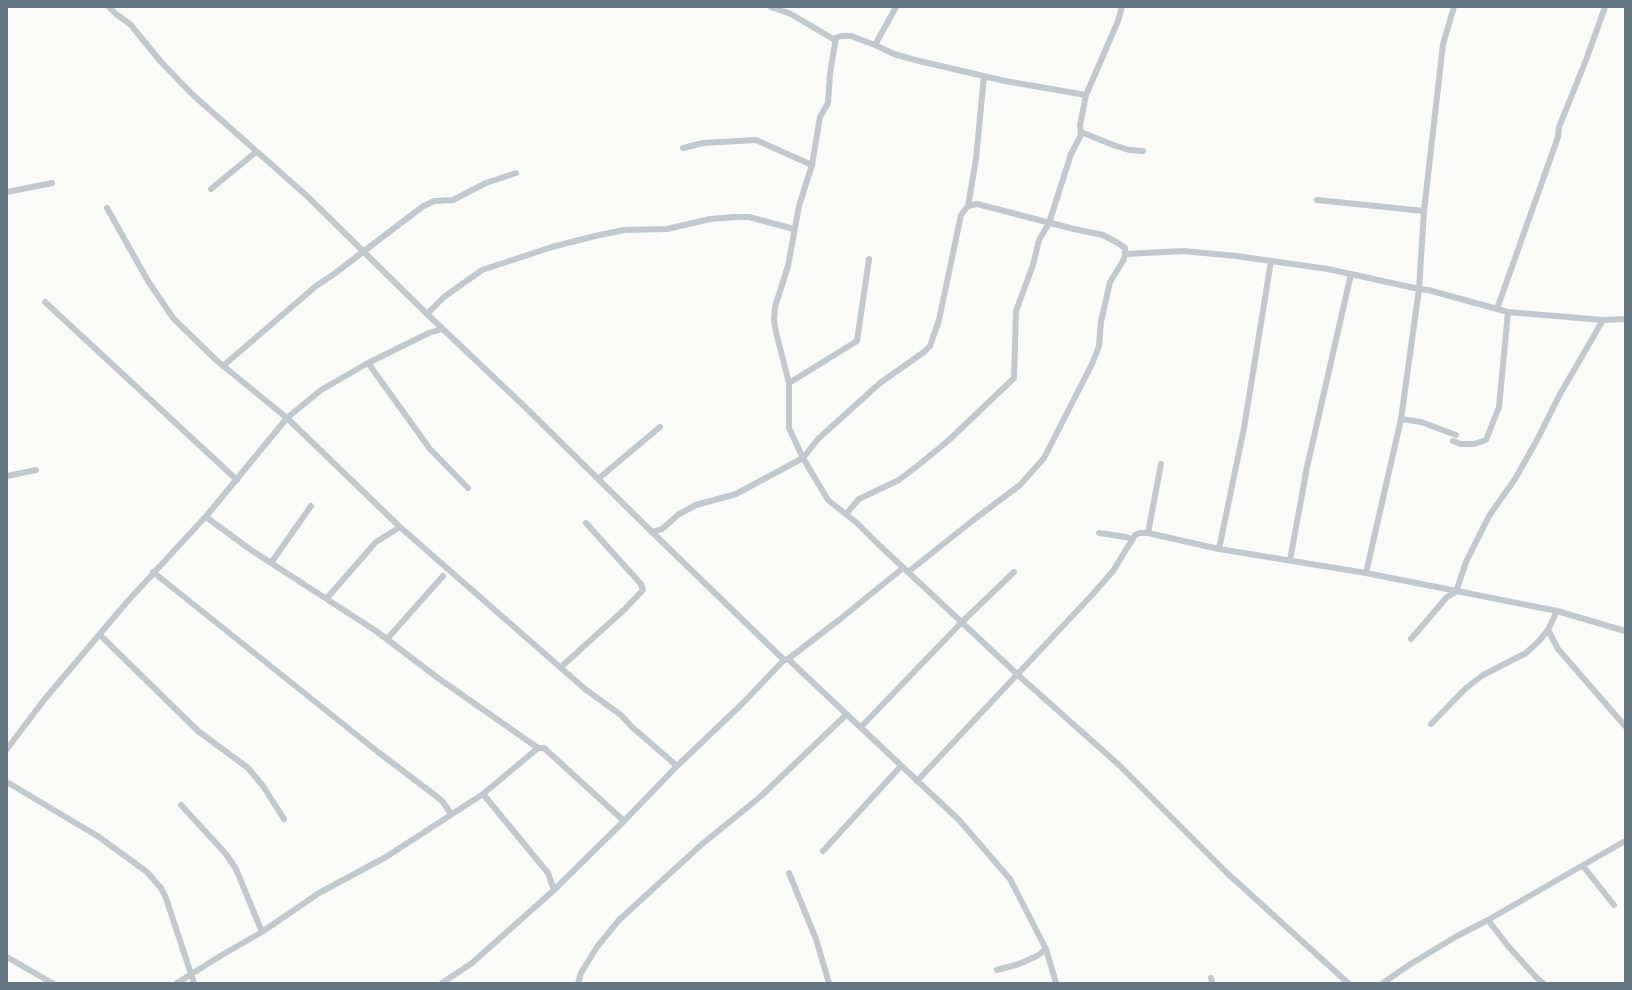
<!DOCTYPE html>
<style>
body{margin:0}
#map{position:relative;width:1632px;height:990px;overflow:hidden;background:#fafaf8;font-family:"Varela Round",sans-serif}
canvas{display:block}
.frame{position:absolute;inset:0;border:8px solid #657683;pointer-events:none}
</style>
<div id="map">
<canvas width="1632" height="990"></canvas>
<div class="frame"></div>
</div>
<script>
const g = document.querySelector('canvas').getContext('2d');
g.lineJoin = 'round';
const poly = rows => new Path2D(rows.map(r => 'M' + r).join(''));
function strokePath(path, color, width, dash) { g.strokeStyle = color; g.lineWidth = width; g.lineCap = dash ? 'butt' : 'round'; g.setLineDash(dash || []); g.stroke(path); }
strokePath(poly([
 [109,7,116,14,130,24,161,62,193,95,307,196,427,314,524,406,652,532,784,660],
 [771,7,791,14,835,40,836,38],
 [875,45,896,7],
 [1086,95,1005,81,915,60,894,54,875,45,851,36,841,36,836,38,830,73,828,103,820,117,812,165,799,206,788,266,775,307,774,320,776,332,789,383,789,428,803,458,828,500,857,523,877,543,1018,675,1119,765,1226,872,1348,983],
 [1081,132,1113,145,1129,150,1143,151],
 [683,148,703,143,756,140,812,165],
 [211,189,256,152],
 [7,192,52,183],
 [1317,200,1424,211],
 [968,206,976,159,984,76],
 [107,208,148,281,173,318,216,360,287,418,400,527,585,689,621,715,632,727,677,766],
 [1125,254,1183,251,1236,256,1328,269,1419,289,1424,211,1443,44,1454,7],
 [45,302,237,480],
 [1497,309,1558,137,1559,127,1586,60,1605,7],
 [427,314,444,297,482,270,552,247,595,236,624,230,667,229,710,219,735,217,749,217,794,229],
 [368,363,430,449,468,488],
 [223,366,316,286,334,274,422,207,434,201,453,200,486,183,516,173],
 [789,383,857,341,869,259],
 [1401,419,1421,422,1456,435],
 [1453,441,1461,444,1474,444,1486,440,1499,407,1508,312],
 [7,476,36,470],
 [1305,476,1351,274],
 [598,479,660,427],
 [846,514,859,499,899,480,921,463,949,440,1014,378,1016,311,1033,265,1039,240,1049,223,1071,154,1081,135,1080,125,1086,95,1118,21,1122,7],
 [206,517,251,550,376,631,438,678,538,748],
 [652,532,662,529,679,514,696,505,736,494,803,458,818,439,880,383,924,352,930,346,939,320,961,215,968,206,977,204,1074,229,1103,235,1118,243,1125,248,1125,254,1123,261,1110,282,1101,322,1099,346,1092,364,1044,458,1020,485,976,518,908,572],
 [1099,533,1126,537,1132,539],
 [1148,533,1161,464],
 [1219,549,1244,428,1271,261],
 [1290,560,1306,473],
 [271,563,311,506],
 [153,572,378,752,436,796,443,802,451,814],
 [1366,573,1401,419,1419,289,1428,290,1508,312,1603,320,1625,319],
 [327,598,376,542,400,527],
 [1548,630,1558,649,1625,726],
 [100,635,198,731,248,768,263,786,284,819],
 [387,639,443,576],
 [1411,639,1447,597,1456,592,1466,562,1489,516,1515,479,1537,440,1559,396,1603,320],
 [788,659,839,620,903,568],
 [561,667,625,609,643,590,641,584,586,523],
 [1431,724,1465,689,1483,675,1526,653,1539,641,1548,630,1557,611],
 [861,727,961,623,1014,572],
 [7,749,44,700,126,603,208,514,287,418,321,390,368,363,429,333,442,329],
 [917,781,1092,595,1113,571,1135,535,1140,533,1148,533,1219,549,1366,573,1557,611,1625,631],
 [7,782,99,837,147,872,161,888,166,898,194,983],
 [483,794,548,873,554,890],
 [181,805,226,854,236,869,262,932],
 [823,851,901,766],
 [1583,866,1614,905],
 [789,873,816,939,829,983],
 [1488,920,1625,841],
 [7,957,52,983],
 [997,970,1019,964,1037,956,1046,949],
 [1211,978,1212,983],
 [177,983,222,955,262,932,319,893,386,857,483,794,538,748,544,748,624,821,677,766,742,704,784,660,788,659,959,820,1010,879,1046,949,1056,983],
 [442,983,472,963,554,890,624,821],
 [578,983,581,973,597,947,619,920,701,845,760,797,847,714],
 [1383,983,1409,965,1457,936,1488,920,1508,946,1536,977,1543,983]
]), '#c3c8cc', 6);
</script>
